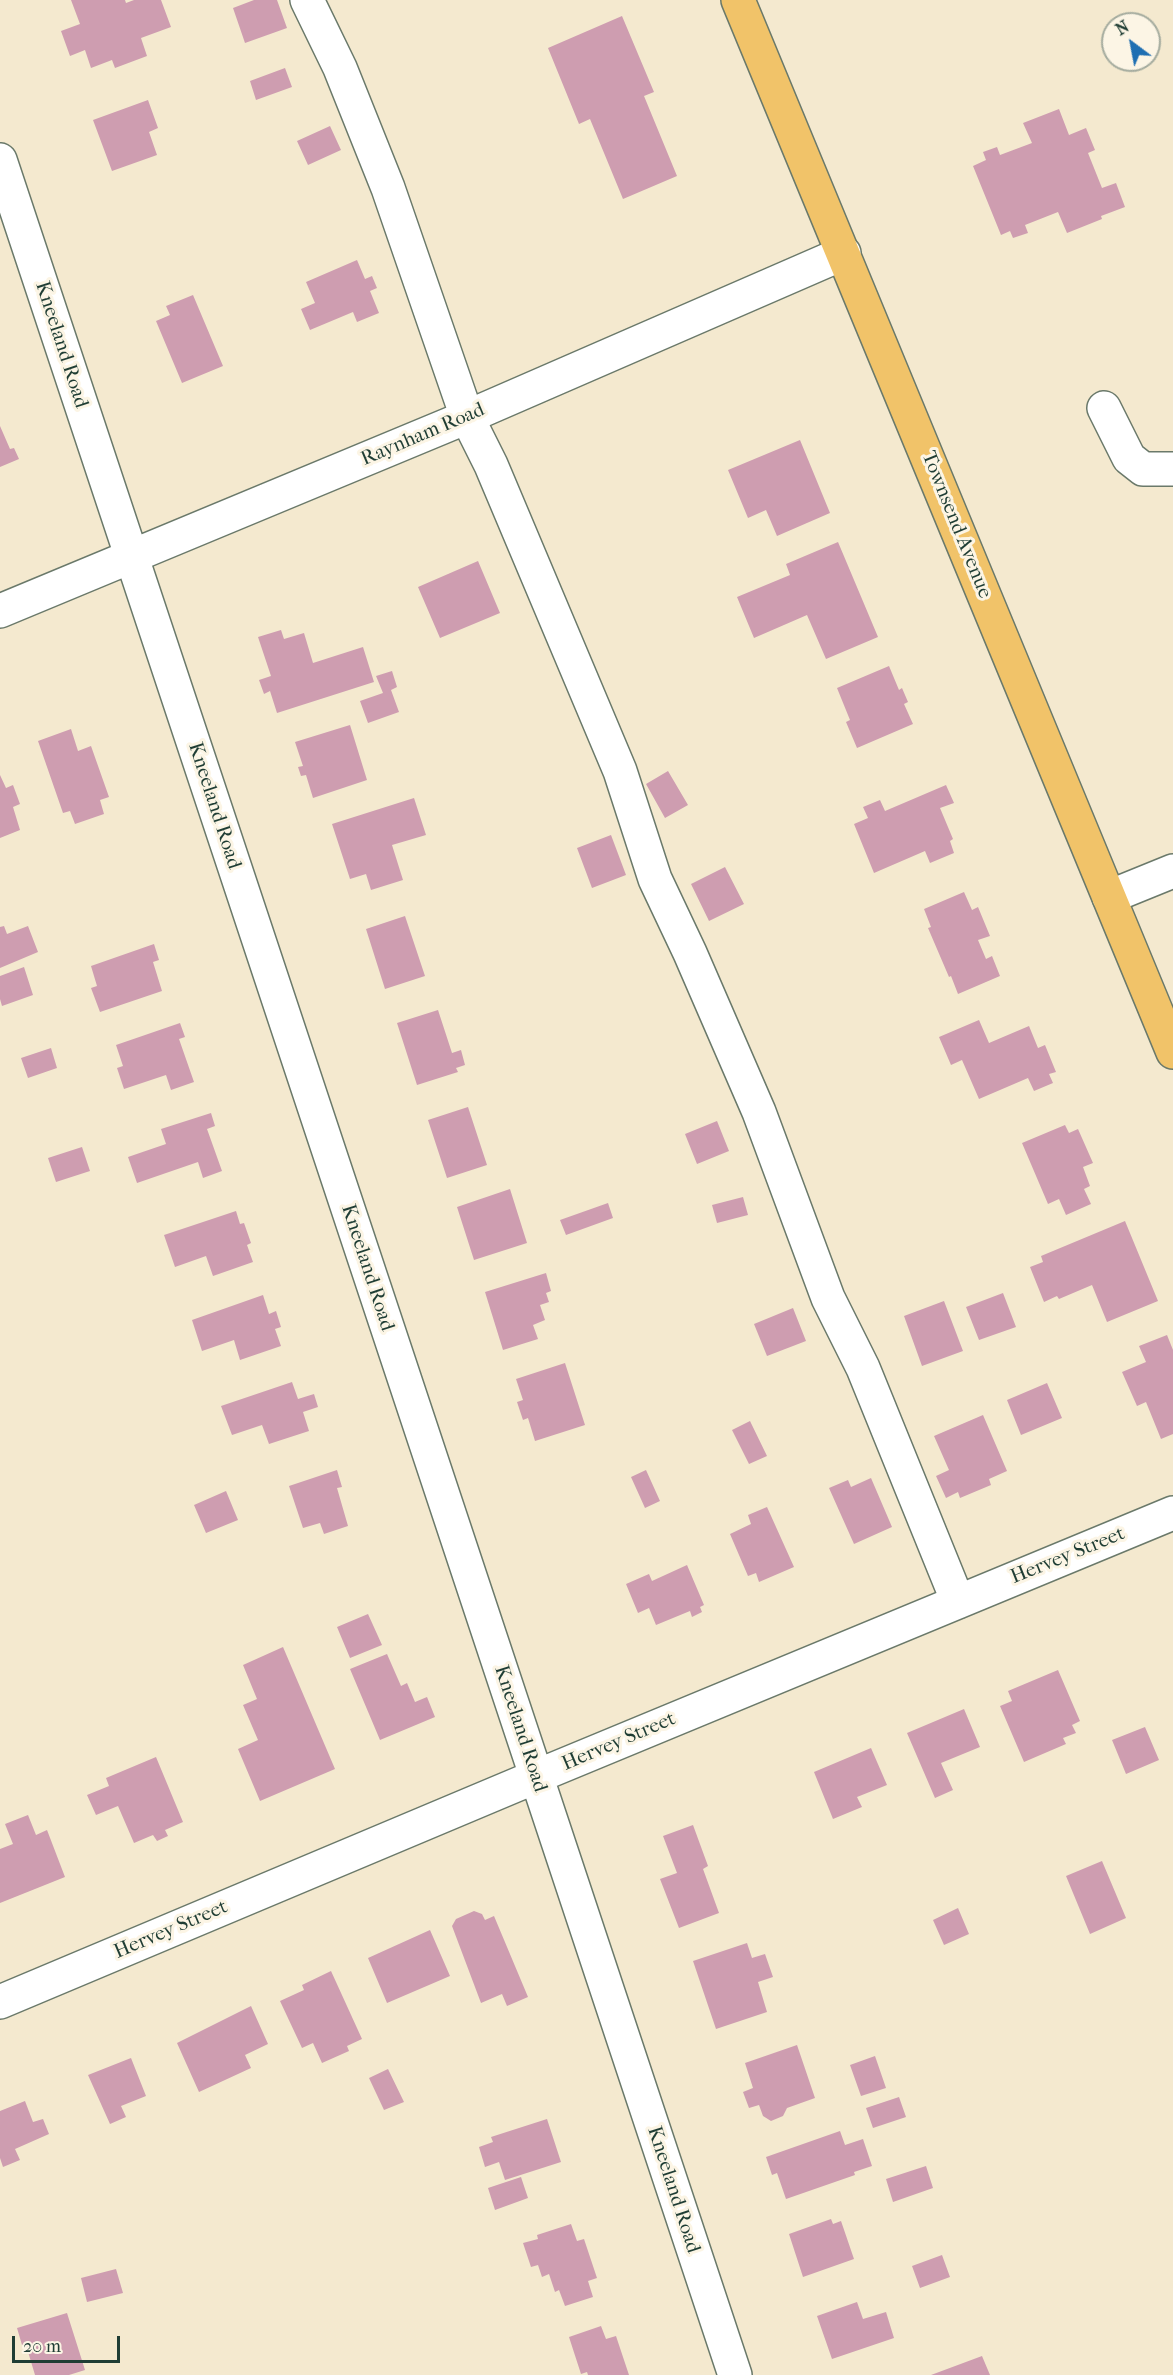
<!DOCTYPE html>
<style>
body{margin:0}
#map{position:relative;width:1173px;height:2375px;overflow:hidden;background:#f4e9cf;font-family:"IM FELL French Canon",serif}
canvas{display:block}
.north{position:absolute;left:1101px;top:12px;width:60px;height:60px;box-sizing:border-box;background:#fcf5e5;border:2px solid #a4ab9e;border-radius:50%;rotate:328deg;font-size:16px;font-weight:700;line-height:24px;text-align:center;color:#1f3d34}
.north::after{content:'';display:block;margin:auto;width:21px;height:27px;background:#1f6fb2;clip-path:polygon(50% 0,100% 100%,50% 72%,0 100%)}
.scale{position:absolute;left:12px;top:2336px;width:108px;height:27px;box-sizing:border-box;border:3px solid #1f3d34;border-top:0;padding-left:8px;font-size:18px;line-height:21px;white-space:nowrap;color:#1f3d34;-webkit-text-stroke:4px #fcf5e5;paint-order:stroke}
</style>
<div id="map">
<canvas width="1173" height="2375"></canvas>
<div class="north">N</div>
<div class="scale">20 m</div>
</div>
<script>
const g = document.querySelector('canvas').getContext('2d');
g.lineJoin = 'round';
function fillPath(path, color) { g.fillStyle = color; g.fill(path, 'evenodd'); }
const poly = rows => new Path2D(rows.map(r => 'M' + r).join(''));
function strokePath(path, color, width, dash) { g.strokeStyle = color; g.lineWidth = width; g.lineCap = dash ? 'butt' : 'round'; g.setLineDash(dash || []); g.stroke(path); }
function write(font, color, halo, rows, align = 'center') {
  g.font = font + ' "IM FELL French Canon",serif'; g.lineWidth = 6; g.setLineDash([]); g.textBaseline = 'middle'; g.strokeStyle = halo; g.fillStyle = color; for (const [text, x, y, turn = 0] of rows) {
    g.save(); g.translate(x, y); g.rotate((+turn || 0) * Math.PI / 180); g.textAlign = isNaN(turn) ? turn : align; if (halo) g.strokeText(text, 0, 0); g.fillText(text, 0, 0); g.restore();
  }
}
fillPath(poly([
 [71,0,125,0,126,3,134,0,161,0,171,27,141,38,147,56,115,68,112,60,91,68,85,50,70,56,61,31,80,24],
 [254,0,277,0,287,28,245,43,233,8],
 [622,16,654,92,644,96,677,176,623,199,590,119,579,124,548,48],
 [285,68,292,87,256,100,250,81],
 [148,100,158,128,149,132,157,155,112,171,93,120],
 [1059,109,1069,135,1086,128,1095,150,1088,153,1102,188,1116,183,1125,207,1101,216,1102,219,1067,233,1058,212,1025,225,1028,233,1013,238,1010,231,1001,235,973,166,986,160,983,152,997,147,1000,155,1032,143,1023,123],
 [330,126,341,150,308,165,297,141],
 [357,260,365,279,372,276,377,288,370,291,379,313,357,322,353,312,310,330,301,309,315,303,306,282],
 [193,295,223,366,182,383,156,321,170,315,166,306],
 [0,426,10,449,14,448,19,459,0,467],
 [800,440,830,513,777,536,766,510,748,518,728,470],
 [838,542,878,637,826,659,807,615,754,638,737,597,790,575,786,564],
 [478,561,500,613,440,638,418,587],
 [281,630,284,639,304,633,313,663,363,647,374,682,277,713,270,691,264,694,259,680,271,676,258,637],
 [889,666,899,690,902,688,908,702,904,704,913,724,857,748,846,722,850,720,837,688],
 [392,671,397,687,391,690,399,712,368,723,360,701,383,693,376,676],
 [350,725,367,780,313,798,306,775,301,776,298,767,303,766,295,742],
 [71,729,78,751,91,746,109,797,100,800,104,814,75,824,70,811,63,813,38,741],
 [668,771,688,805,665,818,646,784],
 [0,775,6,788,13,785,20,804,13,807,20,830,0,838],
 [946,785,954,803,940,808,953,839,950,841,954,853,930,863,925,851,874,873,854,824,868,818,863,807,880,800,885,811],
 [414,798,426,835,392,845,403,880,371,890,366,874,350,879,332,824],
 [611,835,626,875,592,888,577,848],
 [725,867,744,904,709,921,691,884],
 [964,892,972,910,978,907,990,936,978,940,986,959,992,956,1000,976,958,994,951,976,949,977,928,928,931,927,924,909],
 [405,916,425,976,385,989,366,929],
 [4,926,7,934,28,926,38,952,0,968,0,927],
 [154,944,159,960,153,962,162,991,100,1012,91,988,97,986,91,966],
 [24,967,33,995,2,1006,0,999,0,976],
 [438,1010,452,1053,461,1050,465,1065,456,1068,458,1072,417,1085,397,1023],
 [979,1020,989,1043,1029,1026,1038,1048,1045,1045,1056,1072,1049,1074,1053,1083,1034,1091,1028,1078,979,1099,962,1060,951,1065,939,1037],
 [180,1023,185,1037,179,1039,194,1082,171,1090,166,1075,124,1089,117,1068,123,1066,116,1045],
 [51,1048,57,1068,28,1078,21,1058],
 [468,1107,487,1165,447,1178,428,1120],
 [211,1113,215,1126,207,1129,222,1171,203,1178,198,1162,137,1183,128,1157,166,1144,161,1129],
 [717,1121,729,1151,697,1164,685,1134],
 [1065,1125,1069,1133,1078,1129,1093,1163,1083,1167,1090,1186,1084,1189,1091,1204,1066,1215,1059,1199,1048,1204,1022,1143],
 [82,1147,90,1171,56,1182,48,1158],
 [510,1189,527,1243,474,1260,457,1207],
 [743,1197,748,1215,717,1223,712,1205],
 [608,1203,613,1218,566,1235,560,1220],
 [236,1211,240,1224,244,1223,251,1243,247,1245,253,1262,213,1276,206,1256,175,1267,164,1235],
 [1125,1221,1158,1301,1107,1322,1092,1285,1059,1299,1057,1296,1044,1302,1030,1267,1043,1262,1041,1256],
 [546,1273,551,1291,546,1293,549,1302,540,1305,545,1320,533,1325,538,1339,503,1350,485,1292],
 [1003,1293,1016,1327,979,1340,966,1307],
 [263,1295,269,1314,276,1311,281,1327,275,1329,281,1346,240,1360,234,1340,202,1351,192,1320],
 [944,1301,963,1351,922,1366,904,1316],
 [793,1308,806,1341,767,1356,754,1324],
 [1167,1335,1173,1350,1173,1434,1161,1439,1146,1402,1137,1406,1122,1372,1146,1362,1139,1346],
 [565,1363,585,1425,535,1441,528,1418,523,1420,517,1402,523,1400,516,1379],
 [292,1382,298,1399,314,1394,318,1407,303,1412,309,1431,269,1444,262,1425,232,1435,221,1406],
 [1047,1383,1062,1418,1021,1435,1007,1400],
 [983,1415,1007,1471,989,1479,991,1485,960,1498,958,1492,946,1498,936,1476,949,1470,934,1436],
 [750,1421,767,1456,749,1464,732,1430],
 [337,1470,342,1487,337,1488,348,1526,324,1534,320,1523,303,1528,289,1486],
 [646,1470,660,1501,645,1508,631,1477],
 [871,1478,892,1527,854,1544,829,1488,848,1480,851,1487],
 [226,1491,238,1520,206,1533,194,1505],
 [767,1507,794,1567,759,1582,756,1573,748,1576,730,1534,751,1524,748,1515],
 [687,1565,704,1605,700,1607,702,1612,692,1617,690,1611,656,1625,649,1608,638,1613,626,1584,649,1574,652,1581],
 [368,1614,382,1645,350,1658,337,1627],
 [283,1647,335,1769,260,1801,238,1749,258,1740,243,1705,257,1699,243,1665],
 [387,1654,401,1686,407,1683,415,1702,427,1697,435,1717,380,1740,350,1669],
 [1058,1670,1080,1721,1072,1725,1076,1733,1063,1738,1066,1744,1024,1762,1000,1706,1012,1701,1008,1691],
 [964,1709,980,1747,941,1763,953,1790,935,1798,907,1733],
 [1145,1727,1159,1760,1126,1774,1112,1740],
 [871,1748,887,1785,857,1797,862,1807,833,1819,814,1772],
 [156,1757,183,1822,165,1830,168,1836,157,1841,153,1835,134,1843,118,1806,96,1815,87,1795,109,1786,106,1778],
 [28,1815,36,1835,47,1830,65,1877,0,1903,0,1849,13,1844,5,1824],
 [693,1825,708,1866,703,1869,719,1913,679,1928,660,1879,677,1873,663,1836],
 [1102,1861,1126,1918,1090,1934,1066,1876],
 [958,1908,969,1934,944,1945,933,1920],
 [474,1911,482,1914,485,1920,494,1916,528,1997,507,2006,502,1994,481,2003,452,1926,456,1919],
 [430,1930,450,1976,387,2003,368,1958],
 [747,1943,752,1958,765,1954,773,1977,758,1982,767,2012,716,2029,693,1961],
 [331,1971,362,2039,347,2046,349,2051,322,2063,313,2043,302,2048,280,2001,304,1990,302,1985],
 [251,2006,268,2044,245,2055,251,2068,199,2092,177,2043],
 [797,2045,815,2098,787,2108,783,2116,771,2121,763,2116,759,2105,749,2108,743,2092,753,2088,745,2063],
 [875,2056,886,2088,861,2096,850,2065],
 [131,2058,146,2096,121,2106,126,2117,110,2124,88,2075],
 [388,2069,404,2102,384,2110,369,2078],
 [899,2097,906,2117,873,2128,866,2108],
 [25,2101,33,2122,43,2119,49,2134,15,2149,20,2160,3,2167,0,2158,0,2111],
 [547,2119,561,2162,505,2180,499,2162,485,2167,479,2147,493,2142,491,2137],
 [840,2131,845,2145,863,2139,872,2166,854,2172,855,2175,786,2199,777,2173,772,2175,766,2157],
 [926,2166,933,2188,893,2202,886,2179],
 [521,2177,528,2198,495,2210,488,2188],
 [831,2219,833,2224,841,2221,854,2259,803,2277,789,2234],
 [571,2224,577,2241,584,2239,597,2278,588,2281,593,2297,565,2306,559,2290,555,2292,549,2274,542,2277,538,2265,531,2267,523,2243,538,2239,537,2235],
 [942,2255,950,2277,920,2288,912,2266],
 [116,2269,123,2293,87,2302,81,2278],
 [857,2302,863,2319,886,2312,894,2338,832,2359,817,2316],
 [67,2313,85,2370,69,2375,35,2375,26,2345,22,2345,17,2328],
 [601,2326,606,2339,616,2336,629,2375,588,2375,587,2372,581,2374,569,2337],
 [982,2356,990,2375,931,2375]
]), '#ce9db0');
const minor = poly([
 [307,0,340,68,388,188,467,417,491,465,620,771,655,879,690,953,759,1112,828,1298,863,1368,958,1602],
 [0,160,735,2375],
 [1104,408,1129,458,1143,469,1173,469],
 [0,611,467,417,844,253],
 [1109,897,1173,871],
 [0,2002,535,1777,1173,1513]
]);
const major = poly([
 [738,0,1173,1052]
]);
strokePath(minor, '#6a796a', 36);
strokePath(major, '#6a796a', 36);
strokePath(minor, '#fff', 33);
strokePath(major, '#f1c369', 33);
write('20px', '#1f3d34', '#fcf5e5', [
 ["Kneeland Road",61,345,72],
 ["Raynham Road",423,435,-23],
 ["Townsend Avenue",956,525,68],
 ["Kneeland Road",214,806,72],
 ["Kneeland Road",367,1268,72],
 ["Hervey Street",1068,1556,-22],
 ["Kneeland Road",520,1729,72],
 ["Hervey Street",619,1742,-23],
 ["Hervey Street",171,1930,-23],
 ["Kneeland Road",673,2190,72]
]);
</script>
